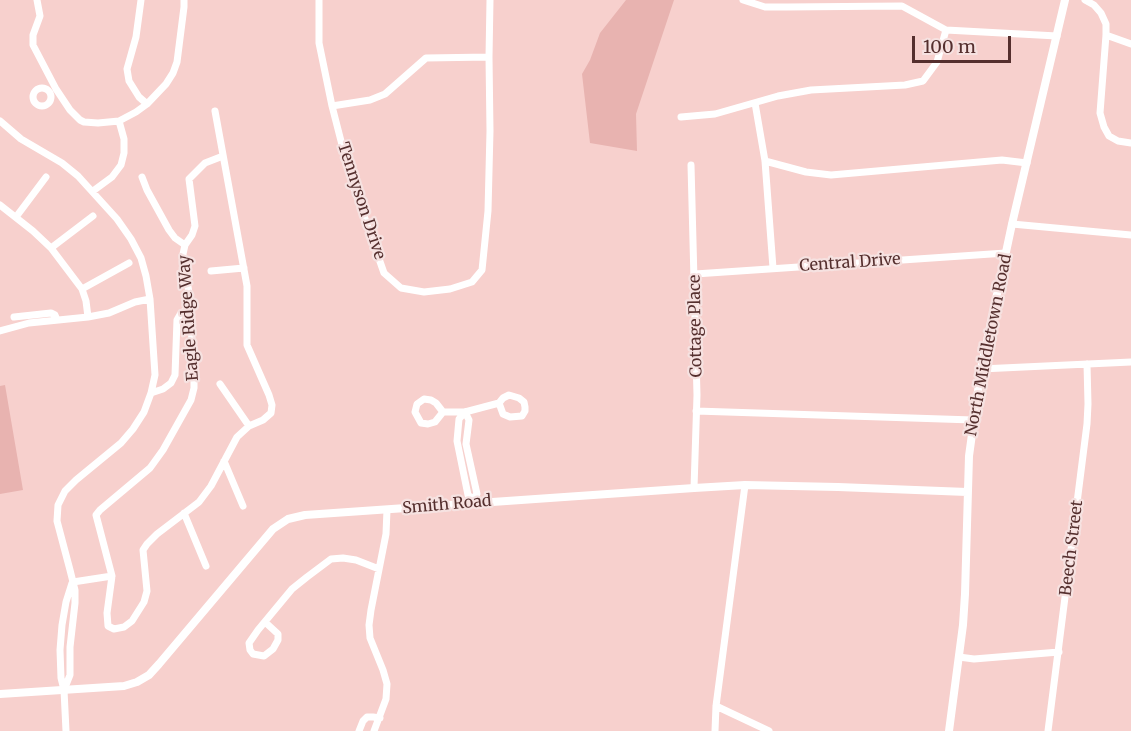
<!DOCTYPE html>
<style>
body{margin:0}
#map{position:relative;width:1131px;height:731px;overflow:hidden;background:#f7d0cd;font-family:Merriweather,serif}
canvas{display:block}
.scale{position:absolute;left:912px;top:36px;width:99px;height:27px;box-sizing:border-box;border:3px solid #552f2e;border-top:0;padding-left:8px;font-size:18px;line-height:21px;white-space:nowrap;color:#552f2e;-webkit-text-stroke:4px #f6e2e1;paint-order:stroke}
</style>
<div id="map">
<canvas width="1131" height="731"></canvas>
<div class="scale">100 m</div>
</div>
<script>
const g = document.querySelector('canvas').getContext('2d');
g.lineJoin = 'round';
function fillPath(path, color) { g.fillStyle = color; g.fill(path, 'evenodd'); }
const poly = rows => new Path2D(rows.map(r => 'M' + r).join(''));
function strokePath(path, color, width, dash) { g.strokeStyle = color; g.lineWidth = width; g.lineCap = dash ? 'butt' : 'round'; g.setLineDash(dash || []); g.stroke(path); }
function write(font, color, halo, rows, align = 'center') {
  g.font = font + ' Merriweather,serif'; g.lineWidth = 4.5; g.setLineDash([]); g.textBaseline = 'middle'; g.strokeStyle = halo; g.fillStyle = color; for (const [text, x, y, turn = 0] of rows) {
    g.save(); g.translate(x, y); g.rotate((+turn || 0) * Math.PI / 180); g.textAlign = isNaN(turn) ? turn : align; if (halo) g.strokeText(text, 0, 0); g.fillText(text, 0, 0); g.restore();
  }
}
fillPath(poly([
 [626,0,674,0,636,114,637,151,590,143,582,74,590,60,600,33],
 [5,385,23,490,0,494,0,386]
]), '#e8b3b0');
strokePath(poly([
 [37,0,40,16,33,35,33,45,56,89,70,110,80,120,84,122,98,123,119,121,136,112,147,104,166,84,173,73,177,62,184,7,184,0],
 [141,0,136,37,127,69,129,81,139,97,147,104],
 [319,0,319,43,332,106,350,176,384,273,401,288,424,292,450,289,472,282,482,270,488,211,490,131,489,57,490,0],
 [743,0,765,7,787,7,902,6,946,30,1057,36],
 [1085,0,1094,5,1101,13,1106,24,1106,35,1100,113,1104,127,1109,136,1118,141,1131,143],
 [1106,35,1131,44],
 '33 97a9 9 0 1 1 18 0a9 9 0 1 1-18 0Z',
 [755,103,765,161,773,268],
 [332,106,370,100,385,94,426,58,489,57],
 [215,111,247,286,247,345,269,395,272,405,271,413,263,420,249,426,237,437,211,486,199,502,157,534,147,544,143,550,147,591,144,602,132,621,124,627,114,629,108,626,107,613,112,576,96,515,100,510,150,468,163,450,191,400,194,388,194,373,189,293,183,254,185,245,192,235,195,226,189,179,205,163,223,156],
 [681,117,715,114,778,96,811,90,905,85,923,81,937,62,946,30],
 [0,121,21,139,62,163,78,176,117,219,131,239,141,258,146,276,150,299,155,375,151,393,144,412,133,429,121,443,76,480,65,491,58,505,57,521,70,570,75,590,75,603,70,647,70,675,64,690],
 [765,161,806,172,831,175,1002,160,1027,163],
 [691,165,697,395,694,488],
 [142,177,147,190,169,230,175,238,185,245],
 [93,191,112,177,121,165,124,153,124,139,119,121],
 [0,205,33,231,51,248,82,289,86,301,88,317],
 [16,217,46,177],
 [1012,224,1131,235],
 [51,248,93,216],
 [211,271,244,268],
 [695,274,1006,253],
 [82,289,129,263],
 [14,317,51,313,55,315,57,320],
 [0,331,29,323,88,317,109,313,135,302,150,299],
 [981,369,1131,362],
 [220,384,249,426],
 [151,393,163,389,171,383,175,375,177,320,181,313,190,308],
 [696,411,973,420],
 [443,412,435,422,428,424,421,423,415,412,417,404,424,399,431,400,436,403,443,412,465,412,499,403,503,398,509,395,519,398,524,402,525,407,525,411,522,416,510,417,503,414,499,403],
 [224,461,243,506],
 [473,499,468,495,457,441,459,419,465,412,469,420,466,444,477,494,473,499,474,503],
 [184,513,206,566],
 [73,582,112,576],
 [265,622,278,634,278,640,273,649,264,656,253,654,250,650,249,643,258,630,292,589,307,577,331,559,343,558,356,560,379,569],
 [959,657,974,659,1059,652],
 [716,706,769,731],
 [66,731,64,690,61,678,60,650,62,625,66,602,72,583],
 [359,731,363,721,367,717,373,717,380,718],
 [374,731,386,699,387,684,383,670,370,638,369,625,371,610,386,534,387,510],
 [715,731,716,706,745,485],
 [1048,731,1087,424,1088,404,1087,364]
]), '#fff', 7);
strokePath(poly([
 [0,694,124,686,137,682,149,675,159,664,273,529,288,519,305,515,694,488,745,485,838,487,967,492],
 [949,731,963,625,965,594,969,456,981,369,1012,224,1065,0]
]), '#fff', 8);
write('16px', '#552f2e', '#f6e2e1', [
 ["Tennyson Drive",361,201,72],
 ["Central Drive",850,263,-4],
 ["Eagle Ridge Way",189,318,-94],
 ["Cottage Place",696,326,-91],
 ["North Middletown Road",989,345,-79],
 ["Smith Road",447,505,-5],
 ["Beech Street",1072,548,-83]
]);
</script>
